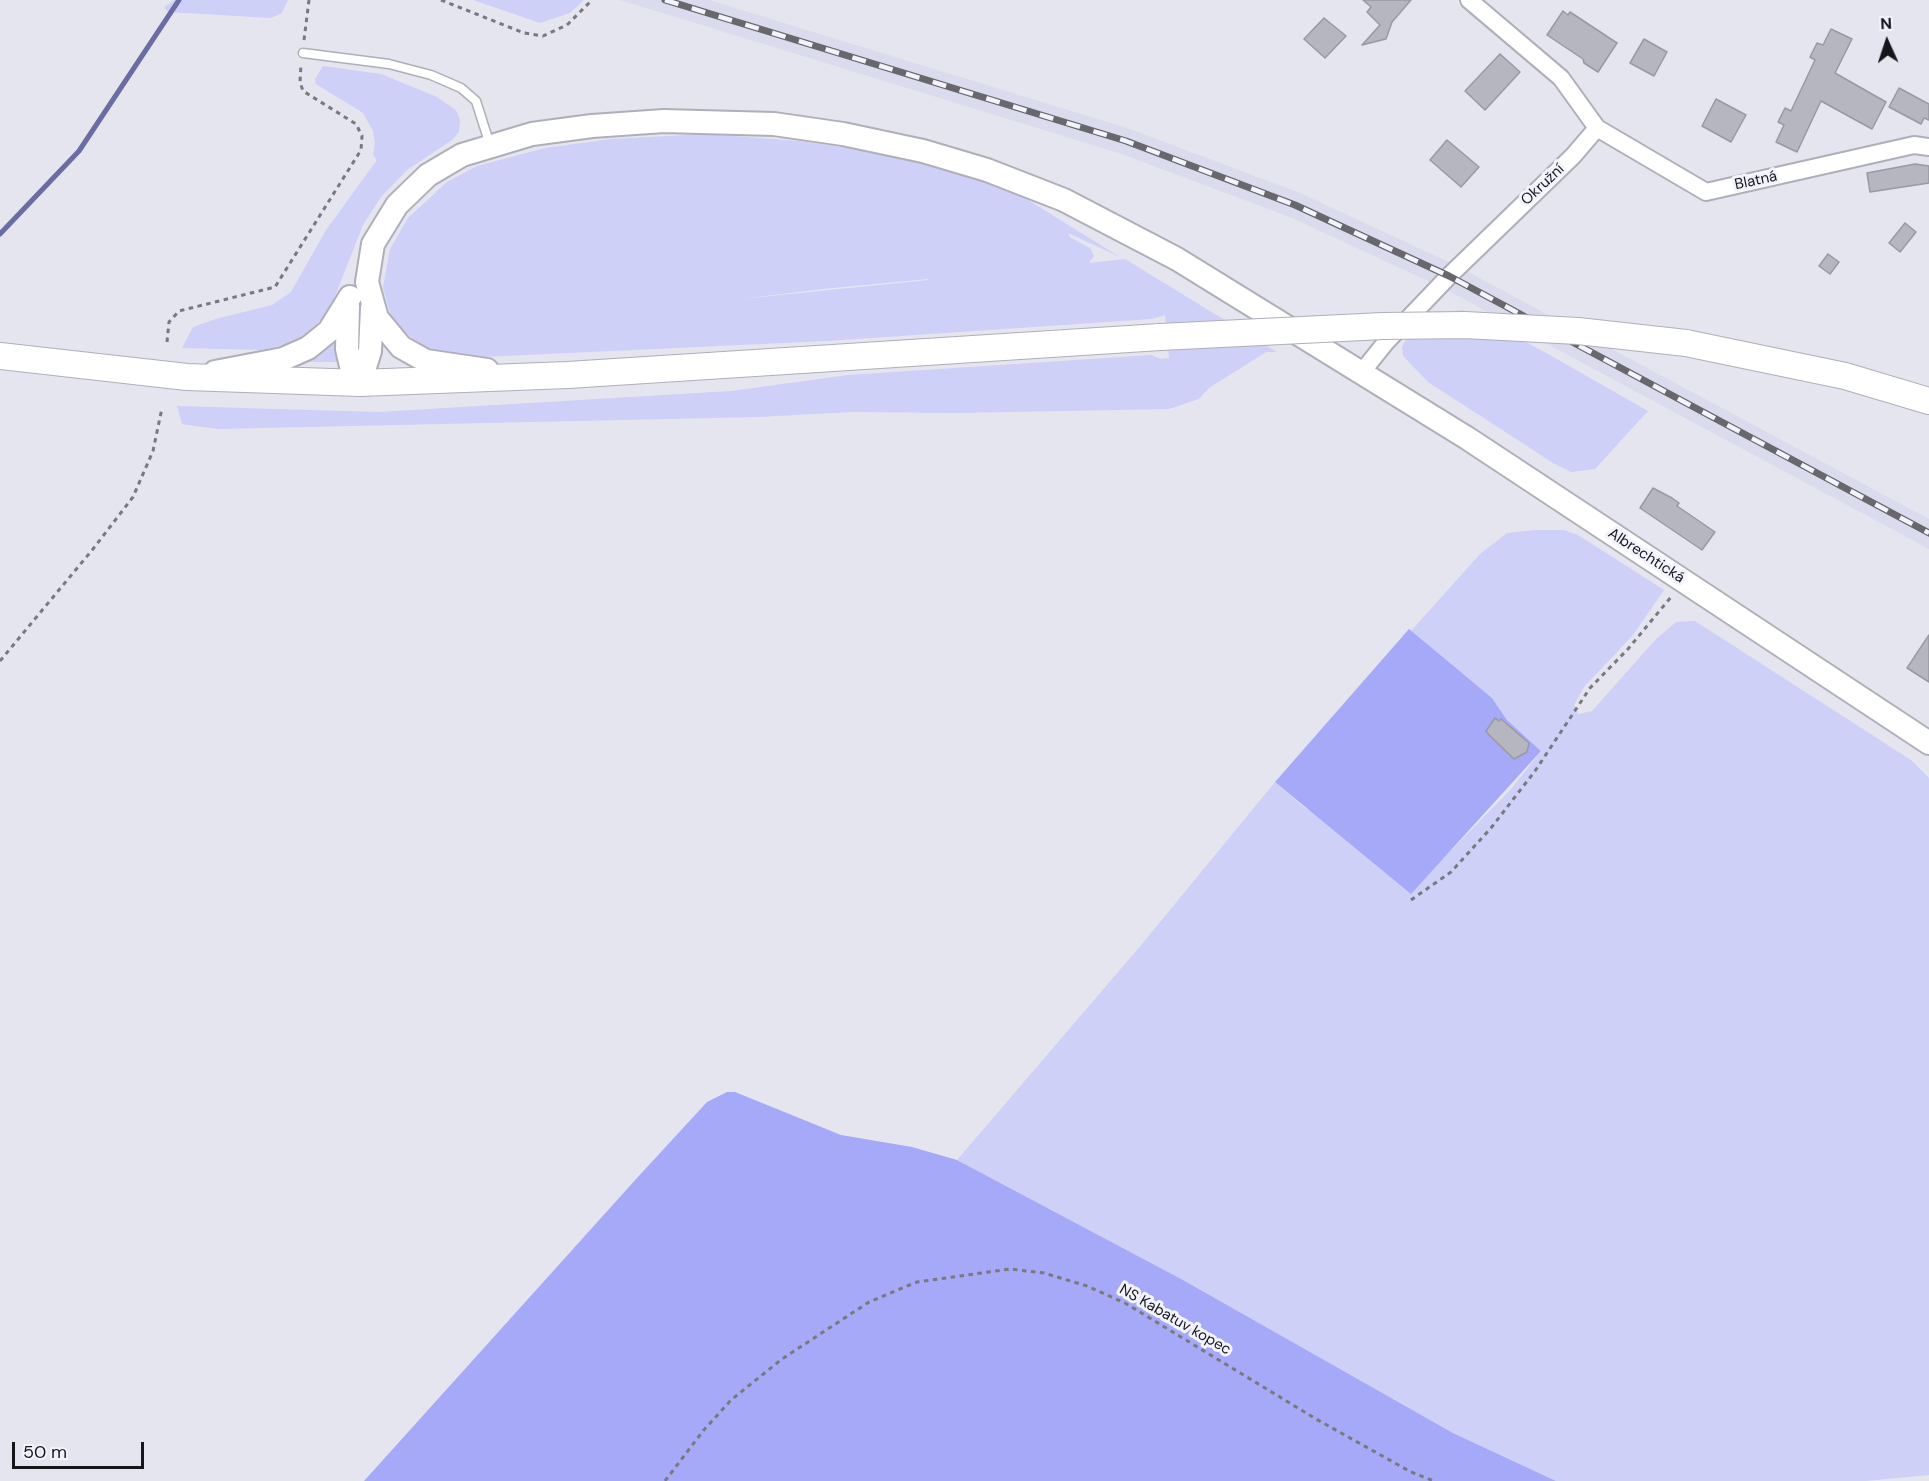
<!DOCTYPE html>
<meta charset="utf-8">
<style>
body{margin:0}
#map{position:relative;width:1929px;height:1481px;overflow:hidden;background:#e5e5ef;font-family:"DM Sans",sans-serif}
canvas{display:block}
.north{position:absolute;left:1857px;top:12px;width:60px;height:60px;-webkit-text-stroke:4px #f2f3fd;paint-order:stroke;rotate:357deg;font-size:16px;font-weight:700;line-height:24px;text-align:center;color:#16161a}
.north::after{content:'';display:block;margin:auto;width:21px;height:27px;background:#16161a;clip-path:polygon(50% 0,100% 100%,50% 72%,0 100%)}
.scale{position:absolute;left:12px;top:1442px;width:132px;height:27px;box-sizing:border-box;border:3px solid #16161a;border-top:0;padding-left:8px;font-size:18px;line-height:21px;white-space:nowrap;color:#16161a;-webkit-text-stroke:4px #f2f3fd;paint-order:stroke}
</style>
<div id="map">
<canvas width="1929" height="1481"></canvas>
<div class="north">N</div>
<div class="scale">50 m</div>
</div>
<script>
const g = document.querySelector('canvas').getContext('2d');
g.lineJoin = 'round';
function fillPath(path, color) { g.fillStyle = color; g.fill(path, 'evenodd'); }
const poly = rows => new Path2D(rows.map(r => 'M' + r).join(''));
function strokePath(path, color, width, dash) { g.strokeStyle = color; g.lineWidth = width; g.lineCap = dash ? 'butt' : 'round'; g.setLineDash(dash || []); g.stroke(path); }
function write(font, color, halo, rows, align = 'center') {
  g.font = font + ' "DM Sans",sans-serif'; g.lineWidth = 6; g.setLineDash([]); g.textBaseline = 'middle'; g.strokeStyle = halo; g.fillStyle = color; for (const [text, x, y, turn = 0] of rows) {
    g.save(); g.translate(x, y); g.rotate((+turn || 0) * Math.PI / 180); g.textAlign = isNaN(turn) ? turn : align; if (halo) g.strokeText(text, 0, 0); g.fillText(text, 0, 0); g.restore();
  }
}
fillPath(poly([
 [620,0,709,0,1130,129,1300,193,1455,265,1929,519,1929,549,1443,288,1290,217,1122,154]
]), '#dadbec');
fillPath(poly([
 [175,0,288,0,282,13,271,18,168,12,164,7],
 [473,0,584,0,570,13,540,23],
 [323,66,381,74,437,97,456,110,460,120,459,132,452,140,407,170,381,197,363,225,330,309,309,333,293,343,261,350,182,348,193,327,219,318,272,305,291,292,326,230,377,160,373,155,375,144,373,131,363,113,316,84,315,79],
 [705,134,800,141,855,149,956,171,1017,193,1120,257,1068,233,1070,237,1091,249,1094,256,1089,263,1125,259,1277,352,1266,352,1209,388,1199,399,1169,409,957,413,853,412,758,417,217,429,182,424,177,406,378,412,731,391,848,375,1151,355,1161,359,1169,358,1165,315,1152,319,827,341,483,357,444,353,423,346,399,328,391,317,383,287,390,249,408,218,447,182,477,166,545,148,611,139],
 [928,279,928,280,740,299,823,289],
 [1462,310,1472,313,1548,354,1648,411,1595,469,1571,472,1553,463,1428,382,1403,356,1402,347,1409,334,1428,317,1437,313],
 [337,337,337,362,304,362,304,361],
 [1535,530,1564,530,1578,535,1664,590,1633,635,1584,687,1574,705,1578,714,1592,711,1656,639,1676,622,1695,621,1911,760,1929,778,1929,1475,1866,1481,1556,1481,1453,1433,1183,1280,957,1160,1142,944,1275,782,1304,807,1420,882,1512,788,1541,751,1507,720,1492,698,1411,631,1480,554,1507,533]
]), '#ced0f8');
fillPath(poly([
 [1409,629,1492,698,1507,720,1541,751,1411,894,1275,782],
 [727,1092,735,1092,841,1135,912,1147,957,1160,1183,1280,1453,1433,1556,1481,364,1481,637,1178,707,1102]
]), '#a6a9f7');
strokePath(poly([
 [0,234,79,151,179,0]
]), '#6b6ca2', 5);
const building = poly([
 [1363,0,1411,0,1392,22,1386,39,1362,45,1380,25,1367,12,1371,7,1363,0],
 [1563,11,1568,15,1570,12,1617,43,1598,72,1584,63,1583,59,1547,35,1563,11],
 [1324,18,1346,36,1325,58,1304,39,1324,18],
 [1831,29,1852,39,1835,73,1886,102,1872,129,1821,101,1797,152,1776,142,1784,125,1778,122,1785,108,1791,111,1815,60,1810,57,1817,43,1823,45,1831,29],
 [1644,39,1667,52,1654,76,1630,63,1644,39],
 [1500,54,1520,72,1485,110,1465,91,1500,54],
 [1899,88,1929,104,1929,120,1924,118,1921,124,1889,107,1899,88],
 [1716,99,1746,115,1731,142,1702,126,1716,99],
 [1447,140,1479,167,1461,187,1430,160,1447,140],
 [1915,164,1929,166,1929,183,1870,192,1867,173,1915,164],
 [1905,223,1916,232,1900,252,1889,243,1905,223],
 [1828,254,1839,262,1830,274,1819,266,1828,254],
 [1653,488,1672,498,1679,503,1677,506,1715,532,1702,550,1640,508,1653,488],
 [1929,635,1929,682,1907,668,1929,635],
 [1495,718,1499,721,1501,719,1529,743,1527,752,1514,759,1489,735,1486,731,1495,718]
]);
fillPath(building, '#b5b6c0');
strokePath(building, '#9999a3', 1.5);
const service = poly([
 [303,53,389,64,431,75,461,88,476,101,490,145]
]);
const minor = poly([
 [1597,128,1706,192,1914,145,1929,147],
 [1362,372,1386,342,1449,276,1573,156,1597,128,1561,78,1469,0]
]);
const secondary = poly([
 [348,306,347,349,351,366,360,383],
 [487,370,426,361,401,347,377,318,367,282,373,244,397,205,428,175,462,155,532,134,592,126,664,121,774,124,843,134,923,151,987,170,1064,200,1177,259,1467,438,1929,743],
 [215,372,283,359,308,348,329,331,350,297],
 [360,383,370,351,372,308]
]);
const primary = poly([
 [1686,343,1845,376,1929,401],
 [0,356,187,377,360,383,568,375,1160,337]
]);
strokePath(service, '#aeafb8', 11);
strokePath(minor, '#aeafb8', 20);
strokePath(secondary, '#aeafb8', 26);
strokePath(primary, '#aeafb8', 28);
strokePath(poly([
 [441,0,524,33,543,36,567,25,592,0],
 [304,40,309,0],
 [167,342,169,322,179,311,275,287,361,150,362,136,356,124,303,91,300,82,301,64],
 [0,661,93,549,133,497,153,451,162,408],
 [1411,900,1451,872,1491,828,1535,771,1590,688,1628,649,1671,597],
 [665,1481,703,1431,731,1400,782,1359,869,1302,917,1282,1010,1269,1044,1273,1087,1286,1125,1303,1316,1419,1411,1472,1434,1481]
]), '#78787f', 3, [4.5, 4.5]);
strokePath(service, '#fff', 8);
strokePath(minor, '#fff', 16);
strokePath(secondary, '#fff', 22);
strokePath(primary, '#fff', 26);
const rail = poly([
 [665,0,1126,141,1295,205,1449,276,1929,533]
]);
strokePath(rail, '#67676d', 7);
strokePath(rail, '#f2f3fd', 4.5, [14]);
const primaryBridge = poly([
 [1160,337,1383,326,1465,325,1578,331,1686,343]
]);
strokePath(primaryBridge, '#aeafb8', 28, []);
strokePath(primaryBridge, '#fff', 26);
write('15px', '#16161a', '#f2f3fd', [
 ["Blatná",1756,181,-12],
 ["Okružní",1543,185,-43],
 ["Albrechtická",1646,556,33],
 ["NS Kabatuv kopec",1175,1320,30]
]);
</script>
